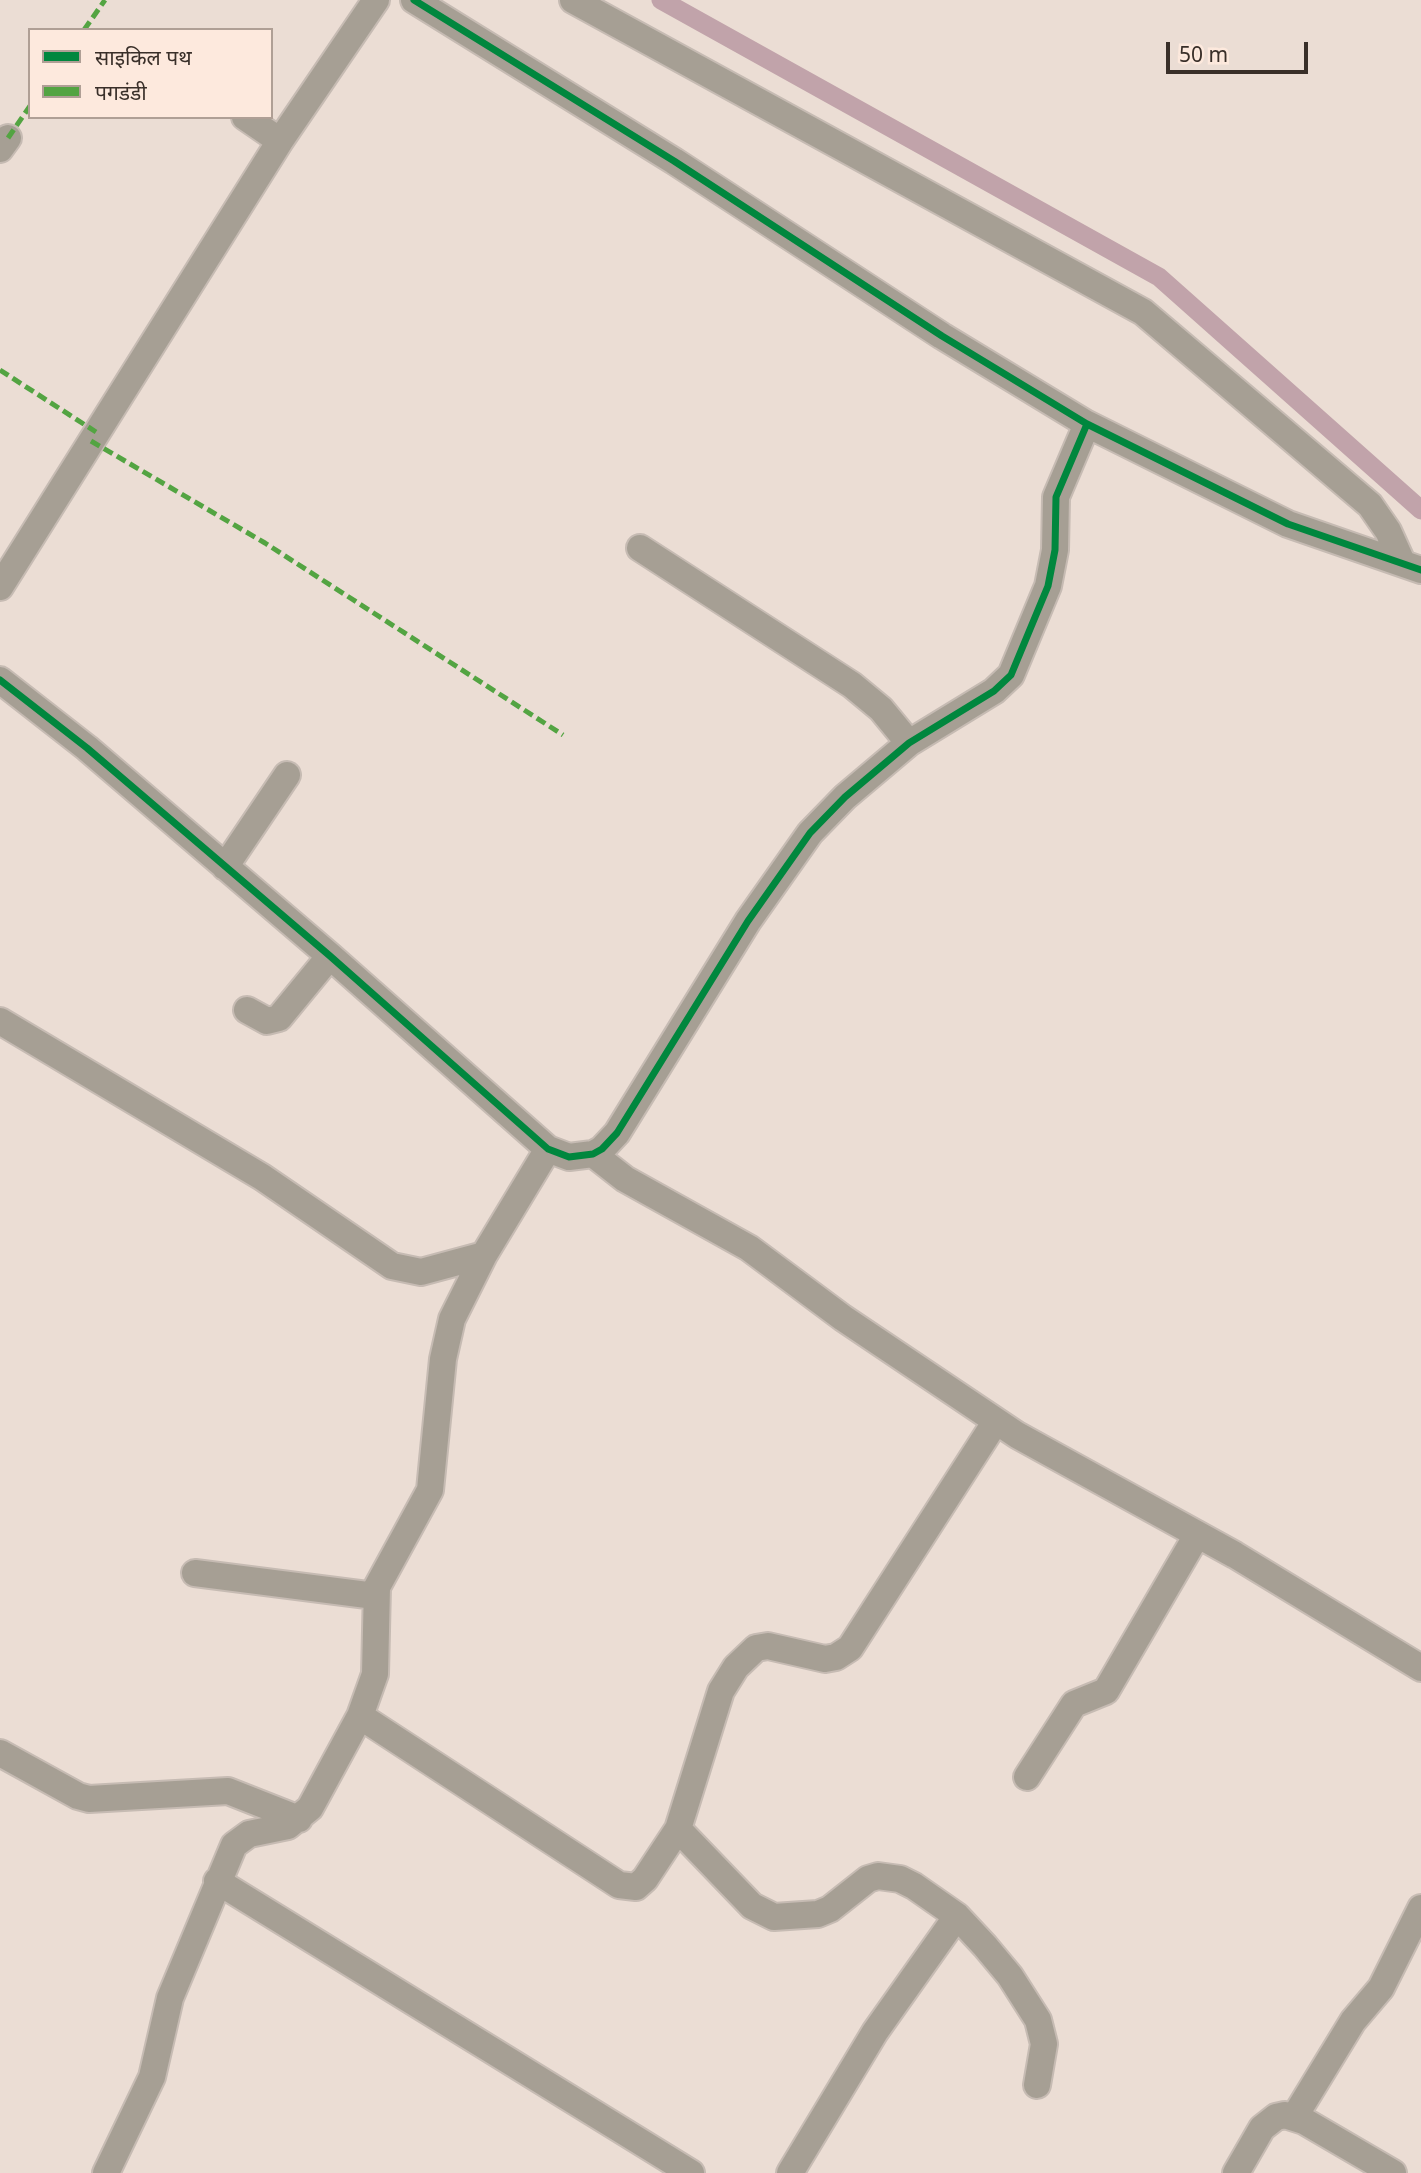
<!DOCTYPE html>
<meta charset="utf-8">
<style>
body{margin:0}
#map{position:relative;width:1421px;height:2173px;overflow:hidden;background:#ebddd4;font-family:"Noto Sans","Noto Sans Devanagari",sans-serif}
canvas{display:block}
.legend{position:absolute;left:28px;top:28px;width:245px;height:91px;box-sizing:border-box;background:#fde9dd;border:2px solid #af9f95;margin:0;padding:9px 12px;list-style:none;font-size:21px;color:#392f29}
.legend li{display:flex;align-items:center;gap:14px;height:35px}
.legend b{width:35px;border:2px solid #af9f95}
.scale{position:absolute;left:1166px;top:42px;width:142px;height:32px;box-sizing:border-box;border:4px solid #392f29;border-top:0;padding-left:9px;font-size:21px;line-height:24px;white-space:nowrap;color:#392f29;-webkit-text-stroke:5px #fde9dd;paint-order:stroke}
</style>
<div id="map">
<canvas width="1421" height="2173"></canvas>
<ul class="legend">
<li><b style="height:9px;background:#00873e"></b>साइकिल पथ</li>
<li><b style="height:9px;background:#53a442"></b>पगडंडी</li>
</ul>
<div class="scale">50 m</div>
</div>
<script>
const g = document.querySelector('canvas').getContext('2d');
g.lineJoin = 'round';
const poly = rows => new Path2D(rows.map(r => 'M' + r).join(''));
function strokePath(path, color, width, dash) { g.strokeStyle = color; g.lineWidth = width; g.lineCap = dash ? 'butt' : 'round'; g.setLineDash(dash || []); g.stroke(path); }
strokePath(poly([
 [661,0,1159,277,1421,510]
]), '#c1a3aa', 19);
const minor = poly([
 [414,0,674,161,942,336,1087,424,1288,524,1421,570],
 [573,0,1143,312,1370,505,1388,531,1402,562],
 [245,117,280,141],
 [0,149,8,138],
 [640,548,852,685,881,709,909,743],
 [0,587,280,141,376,0],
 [0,680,87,748,330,956,548,1149,569,1157,593,1154,602,1149,617,1133,748,921,810,833,845,797,909,743,994,691,1011,675,1048,586,1055,550,1056,497,1087,424],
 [225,867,287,775],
 [247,1010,267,1021,279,1018,330,956],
 [0,1021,262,1177,392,1266,421,1272,484,1255],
 [593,1154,625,1179,749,1248,843,1318,1017,1435,1235,1555,1421,1668],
 [195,1573,375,1596],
 [360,1716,619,1885,636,1887,645,1879,678,1829,721,1691,736,1667,756,1648,768,1646,825,1659,836,1657,850,1648,996,1421],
 [0,1753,78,1796,89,1799,228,1791,299,1819],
 [1027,1777,1074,1704,1106,1691,1197,1535],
 [678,1829,752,1906,774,1917,818,1914,830,1909,868,1879,878,1876,900,1879,914,1886,957,1916,985,1946,1010,1976,1038,2020,1044,2044,1037,2085],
 [217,1881,691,2173],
 [1295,2116,1353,2021,1381,1988,1421,1908],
 [106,2173,152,2077,170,1998,234,1845,249,1834,288,1826,310,1808,360,1716,375,1674,377,1587,430,1490,443,1359,452,1319,484,1255,548,1149],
 [790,2173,875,2032,957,1916],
 [1236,2173,1262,2128,1276,2117,1285,2115,1304,2121,1393,2173]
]);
strokePath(minor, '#c6bbb3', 30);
strokePath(minor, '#a69f94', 26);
strokePath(poly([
 [84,30,105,0],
 [8,138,30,106],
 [0,370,96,432],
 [91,441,265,543,563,735]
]), '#53a442', 5, [10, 5]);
strokePath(poly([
 [414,0,674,161,942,336,1087,424,1288,524,1421,570],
 [0,680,87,748,330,956,548,1149,569,1157,593,1154,602,1149,617,1133,748,921,810,833,845,797,909,743,994,691,1011,675,1048,586,1055,550,1056,497,1087,424]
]), '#00873e', 7);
</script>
